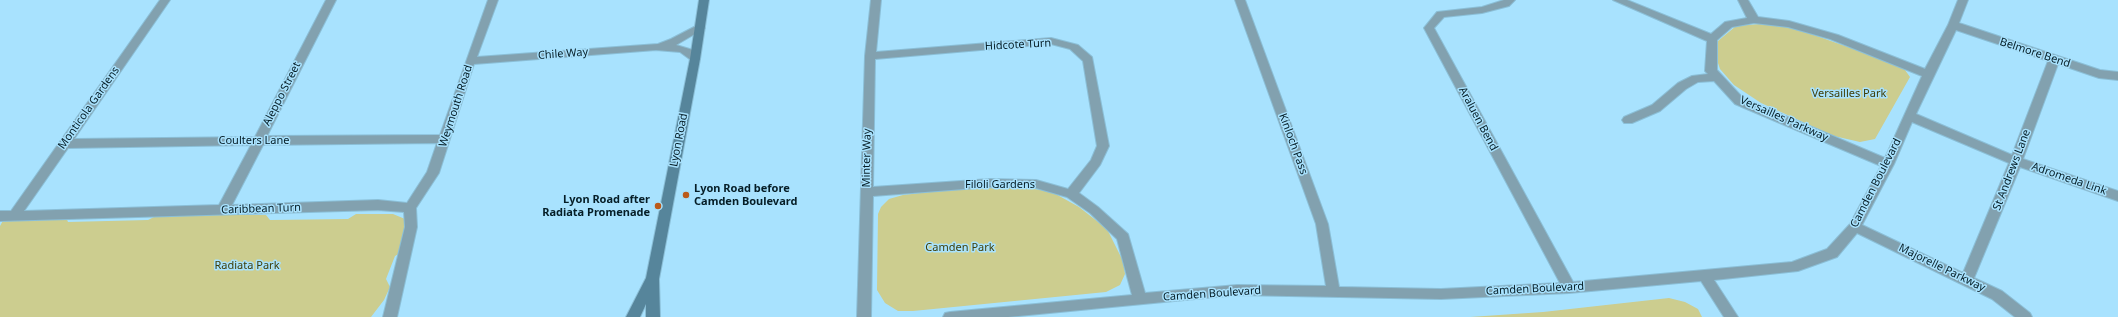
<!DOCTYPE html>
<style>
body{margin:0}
canvas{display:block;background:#a8e2fe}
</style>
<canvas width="2118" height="317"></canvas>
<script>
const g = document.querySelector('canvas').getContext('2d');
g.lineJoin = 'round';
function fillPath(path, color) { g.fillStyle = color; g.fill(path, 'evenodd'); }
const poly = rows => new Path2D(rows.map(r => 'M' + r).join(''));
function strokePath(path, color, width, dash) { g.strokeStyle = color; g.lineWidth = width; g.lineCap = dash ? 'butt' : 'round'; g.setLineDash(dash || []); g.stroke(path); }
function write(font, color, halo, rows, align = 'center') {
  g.font = font + ' "Noto Sans",sans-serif'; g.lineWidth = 3; g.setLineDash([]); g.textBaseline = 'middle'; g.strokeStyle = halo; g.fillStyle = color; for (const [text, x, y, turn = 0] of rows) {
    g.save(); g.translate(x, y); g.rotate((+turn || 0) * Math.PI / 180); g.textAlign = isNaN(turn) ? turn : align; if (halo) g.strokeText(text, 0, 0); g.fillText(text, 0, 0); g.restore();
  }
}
fillPath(poly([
 [1760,24,1794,28,1896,64,1905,70,1910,77,1875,139,1860,142,1834,136,1761,103,1734,85,1720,69,1715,54,1718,41,1736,26],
 [965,188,1028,188,1052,192,1079,207,1107,229,1123,261,1125,274,1120,285,1106,292,913,311,898,311,885,303,877,290,878,214,881,207,889,199,903,195],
 [356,214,393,214,405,219,409,228,404,251,395,256,386,279,390,287,384,300,371,317,0,317,0,226,5,217,66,217,68,222,148,220,158,215,266,215,270,220,348,219],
 [1669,298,1685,302,1698,309,1702,317,1470,317,1543,312]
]), '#cccd8f');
const street = poly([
 [160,0,170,0,74,139,255,137,326,0,336,0,267,136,440,135,488,0,498,0,477,57,658,44,671,39,696,26,700,25,705,28,676,45,693,50,700,59,695,63,680,52,656,50,474,64,439,173,416,208,417,227,397,317,383,317,405,227,404,212,378,210,0,221,0,211,11,211,160,0],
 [437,143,427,172,407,203,378,200,232,205,263,145,437,143],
 [251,145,219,205,24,211,68,148,251,145],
 [871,0,881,0,876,52,1051,38,1078,45,1092,57,1109,146,1100,165,1079,193,1098,207,1128,234,1145,293,1237,285,1326,286,1316,224,1235,0,1245,0,1328,224,1339,287,1441,289,1560,283,1424,28,1437,12,1482,7,1504,0,1515,0,1509,6,1482,13,1444,17,1434,28,1573,282,1792,262,1827,249,1850,224,1881,166,1735,104,1714,81,1698,82,1686,89,1660,111,1632,123,1624,123,1622,120,1624,117,1652,105,1678,83,1692,76,1708,74,1705,71,1707,41,1613,0,1627,0,1711,34,1725,22,1747,18,1738,0,1748,0,1758,17,1789,21,1838,35,1925,69,1948,25,1958,0,1968,0,1959,23,2100,70,2118,72,2118,80,2099,78,2058,64,2023,159,2118,191,2118,201,2020,167,1974,278,2002,291,2030,313,2032,317,2015,317,1992,299,1857,233,1837,257,1798,271,1714,280,1738,317,1724,317,1701,281,1569,293,1441,299,1237,295,1008,317,943,317,945,313,950,312,1132,295,1117,239,1090,213,1067,197,1036,188,990,187,873,196,871,317,857,317,865,56,871,0],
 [1754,23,1788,27,1830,39,1922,76,1885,158,1743,98,1717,70,1717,40,1732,27,1754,23],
 [1956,30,2048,61,2012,155,1916,114,1956,30],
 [1051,44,1070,49,1083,61,1097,146,1091,160,1068,189,1036,180,990,179,873,187,875,59,1051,44],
 [1912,122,2009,163,1963,273,1862,225,1894,164,1912,122]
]);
const secondary = poly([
 [699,0,709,0,700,59,659,279,660,317,646,317,646,304,640,317,626,317,646,278,690,59,699,0]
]);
strokePath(street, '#8bbfd7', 2);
strokePath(secondary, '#8bbfd7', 2);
fillPath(street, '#82a1af');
fillPath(secondary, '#56859b');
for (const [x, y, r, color] of [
 [686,195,4,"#bb5a1a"],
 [658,206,4,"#bb5a1a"]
]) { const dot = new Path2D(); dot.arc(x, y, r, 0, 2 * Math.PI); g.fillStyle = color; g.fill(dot); strokePath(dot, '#a8e2fe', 1.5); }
write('11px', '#051d26', '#a8e2fe', [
 ["Hidcote Turn",1018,45,-3],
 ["Belmore Bend",2035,53,18],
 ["Chile Way",563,54,-4],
 ["Aleppo Street",282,94,-63],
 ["Weymouth Road",456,106,-72],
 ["Monticola Gardens",89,108,-55],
 ["Araluen Bend",1478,119,62],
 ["Versailles Parkway",1784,119,24],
 ["Lyon Road",679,140,-79],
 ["Coulters Lane",254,141],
 ["Kinloch Pass",1293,144,70],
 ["Minter Way",867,158,-89],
 ["St Andrews Lane",2012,170,-69],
 ["Adromeda Link",2069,179,19],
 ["Camden Boulevard",1876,183,-63],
 ["Filoli Gardens",1000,185],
 ["Caribbean Turn",261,209,-2],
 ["Majorelle Parkway",1942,268,26],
 ["Camden Boulevard",1535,289,-3],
 ["Camden Boulevard",1212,294,-4]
]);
write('11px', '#3f3e07', '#a8e2fe', [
 ["Versailles Park",1849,94],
 ["Camden Park",960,248],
 ["Radiata Park",247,266]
]);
write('bold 11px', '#051d26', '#a8e2fe', [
 ["Lyon Road before",694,189],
 ["Camden Boulevard",694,202],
 ["Lyon Road after",650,200,"right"],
 ["Radiata Promenade",650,213,"right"]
], 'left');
</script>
